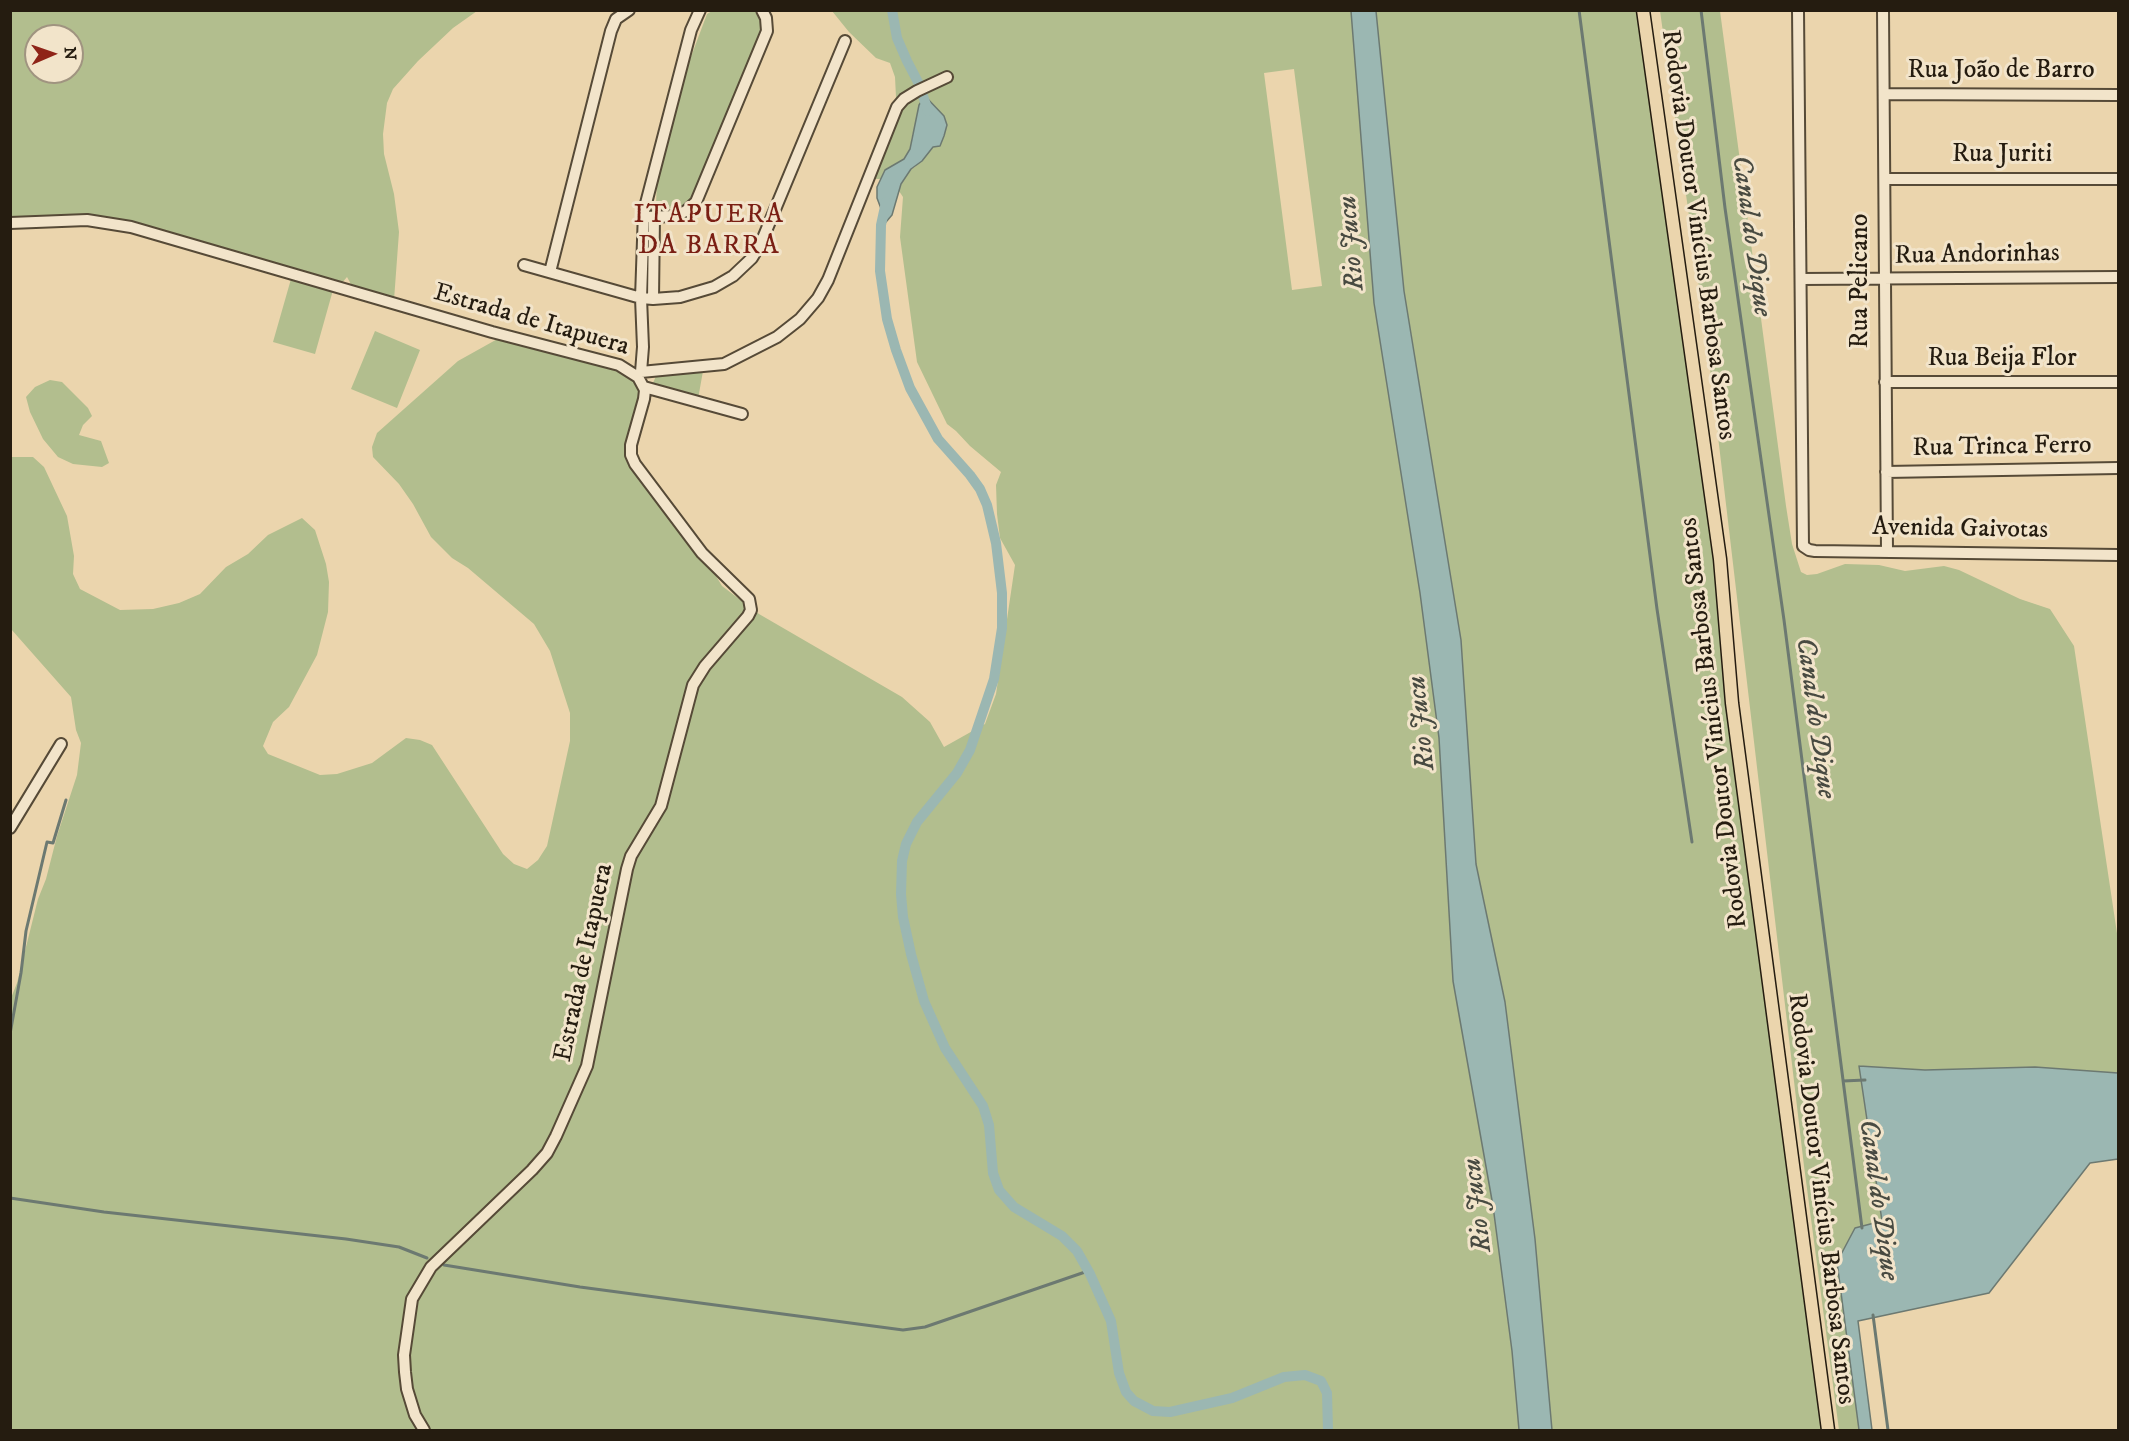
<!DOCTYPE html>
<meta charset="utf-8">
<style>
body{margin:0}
#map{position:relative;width:2129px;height:1441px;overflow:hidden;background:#ebd5ad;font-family:"IM FELL DW Pica",serif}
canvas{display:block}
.frame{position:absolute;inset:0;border:12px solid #251c10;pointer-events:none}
.north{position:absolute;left:24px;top:24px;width:60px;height:60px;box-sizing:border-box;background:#f2e4ca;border:2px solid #a09480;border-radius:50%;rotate:88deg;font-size:16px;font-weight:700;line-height:24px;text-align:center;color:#251c10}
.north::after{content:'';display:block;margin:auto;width:21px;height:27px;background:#8f2418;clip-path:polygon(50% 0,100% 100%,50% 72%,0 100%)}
</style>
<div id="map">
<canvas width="2129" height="1441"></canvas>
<div class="frame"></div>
<div class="north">N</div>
</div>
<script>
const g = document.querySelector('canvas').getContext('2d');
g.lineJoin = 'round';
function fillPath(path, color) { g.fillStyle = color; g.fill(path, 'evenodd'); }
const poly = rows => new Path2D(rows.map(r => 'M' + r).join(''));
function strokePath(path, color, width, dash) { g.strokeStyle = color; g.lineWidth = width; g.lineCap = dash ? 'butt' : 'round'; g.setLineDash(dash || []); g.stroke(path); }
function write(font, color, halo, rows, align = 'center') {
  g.font = font + ' "IM FELL DW Pica",serif'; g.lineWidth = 6; g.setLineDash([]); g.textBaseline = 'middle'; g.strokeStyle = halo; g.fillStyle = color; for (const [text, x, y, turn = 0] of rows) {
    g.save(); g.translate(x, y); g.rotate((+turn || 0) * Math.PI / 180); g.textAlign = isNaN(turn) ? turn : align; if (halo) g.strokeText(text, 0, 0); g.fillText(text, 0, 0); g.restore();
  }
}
fillPath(poly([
 [10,11,477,11,453,28,418,61,393,89,387,103,383,134,384,154,394,194,399,232,394,300,353,288,347,277,341,284,144,234,84,223,11,226],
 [36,36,72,36,72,72,36,72],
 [712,11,755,11,760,14,764,25,692,201,681,210,664,212,656,204,657,182,689,62,707,14],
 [832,11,1351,11,1374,303,1420,593,1439,738,1453,981,1493,1206,1512,1351,1519,1430,11,1430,11,998,17,983,38,899,46,879,57,836,77,775,81,743,76,730,71,697,11,629,10,457,33,457,44,467,67,516,74,556,73,574,80,589,120,610,153,609,179,603,200,594,226,567,248,554,268,535,302,518,315,530,326,564,329,582,328,612,317,655,289,707,273,722,263,746,268,754,320,775,337,774,372,763,406,738,420,740,432,745,503,854,514,864,527,869,538,860,547,846,570,741,570,713,550,651,534,624,468,568,452,558,431,537,413,504,399,484,373,457,372,447,377,433,458,361,501,337,609,367,628,376,636,382,641,390,627,453,697,554,713,571,722,586,759,614,902,697,930,722,944,747,985,724,996,694,1015,565,1000,538,997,514,996,485,1001,472,970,446,956,431,947,424,917,362,900,237,903,197,899,191,901,184,911,169,915,167,947,125,944,116,925,97,912,136,910,149,904,159,885,170,881,179,864,179,892,114,896,97,895,77,890,63,876,58,849,32],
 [1294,69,1322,286,1292,290,1264,73],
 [1376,11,1643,11,1690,346,1787,1168,1822,1430,1552,1430,1535,1239,1505,1002,1476,864,1461,640,1404,291],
 [1660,11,1720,11,1786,506,1792,544,1801,572,1807,575,1817,574,1845,564,1879,565,1905,571,1944,566,1959,570,2020,599,2050,609,2074,646,2118,940,2118,1073,2035,1067,1925,1070,1859,1066,1882,1222,1837,1262,1859,1430,1839,1430,1804,1166,1707,343],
 [291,279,333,290,315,354,273,342],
 [375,331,420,350,397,408,351,389],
 [703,371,698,399,653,383,656,376],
 [50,380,62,382,88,408,92,416,83,425,79,435,101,441,109,463,102,467,73,464,58,457,43,439,30,412,26,397,35,387]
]), '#b2be8e');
const water = poly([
 [1351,11,1376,11,1404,291,1461,640,1476,864,1505,1002,1535,1239,1552,1430,1519,1430,1512,1351,1493,1206,1453,981,1439,738,1420,593,1374,303,1351,11],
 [925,96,944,116,947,125,944,136,940,146,933,147,922,161,911,169,901,184,892,215,886,222,877,198,877,187,885,170,904,159,910,149,919,105,925,96],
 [1859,1066,1925,1070,2035,1067,2118,1073,2118,1159,2090,1163,1989,1293,1858,1321,1872,1430,1859,1430,1837,1262,1855,1228,1882,1221,1859,1066]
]);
fillPath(water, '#9bb7b2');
strokePath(water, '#6c7971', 1.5);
strokePath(poly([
 [1579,10,1657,609,1692,842],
 [1701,10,1725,208,1784,620,1862,1228],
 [10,1034,21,973,26,931,47,842,53,843,66,800],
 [1843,1081,1865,1080],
 [10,1198,104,1212,346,1239,399,1247,427,1258],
 [444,1265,580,1287,903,1330,925,1327,1088,1271],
 [1873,1315,1888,1430]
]), '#6c7971', 3);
strokePath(poly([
 [892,10,897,38,907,61,919,84,928,111],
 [886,202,881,225,880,271,887,319,896,350,910,388,938,439,970,475,980,489,987,505,996,543,1002,593,1002,628,994,679,970,750,957,773,917,822,906,844,902,861,901,894,903,917,911,954,924,1001,945,1048,983,1106,989,1125,993,1173,999,1190,1014,1207,1062,1236,1077,1251,1090,1274,1111,1321,1119,1373,1126,1392,1134,1401,1153,1411,1170,1412,1232,1398,1284,1377,1305,1375,1321,1381,1327,1393,1328,1430]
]), '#9bb7b2', 10);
const minor = poly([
 [1798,10,1803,546,1809,550,1815,551,2118,555],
 [1883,10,1887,551],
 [1884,94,2118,95],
 [1885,179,2118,179],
 [643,217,675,216,686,211,696,202,767,31,766,18,762,10],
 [10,223,87,220,131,227,492,332,619,365,638,377,645,390,644,399,631,445,631,455,635,464,702,553,749,599,751,610,748,616,705,666,693,685,661,806,631,856,627,869,587,1066,556,1136,547,1153,532,1170,431,1267,412,1299,404,1355,405,1372,407,1389,415,1415,424,1430],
 [524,265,641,298,653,299,680,297,714,287,733,276,752,258,761,243,845,41],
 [550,272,611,31,616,19,629,10],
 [1801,279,2118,277],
 [653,299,654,217],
 [641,372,724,364,777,337,800,319,818,298,828,280,897,107,904,99,917,91,947,77],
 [638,377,641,372,643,347,641,298,644,211,691,30,700,10],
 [1885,382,2118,382],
 [644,387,742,414],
 [1886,472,2118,468],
 [10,828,61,744]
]);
const major = poly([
 [1643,10,1720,559,1732,703,1828,1430]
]);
strokePath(minor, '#564a37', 14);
strokePath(major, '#251c10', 15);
strokePath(minor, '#f2e4ca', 10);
strokePath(major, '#ebd5ad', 12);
write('26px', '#251c10', '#f2e4ca', [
 ["Rua João de Barro",2001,72],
 ["Rua Juriti",2002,156],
 ["Rodovia Doutor Vinícius Barbosa Santos",1697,235,82],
 ["Rua Andorinhas",1977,256,-1],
 ["Rua Pelicano",1862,281,-90],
 ["Estrada de Itapuera",531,321,16],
 ["Rua Beija Flor",2002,360],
 ["Rua Trinca Ferro",2002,448,-1],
 ["Avenida Gaivotas",1960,530,1],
 ["Rodovia Doutor Vinícius Barbosa Santos",1715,723,-97],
 ["Estrada de Itapuera",585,963,-78],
 ["Rodovia Doutor Vinícius Barbosa Santos",1820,1199,83]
]);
g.letterSpacing = '1.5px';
write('27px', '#7a1f14', '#f2e4ca', [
 ["ITAPUERA",709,216],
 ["DA BARRA",709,247]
]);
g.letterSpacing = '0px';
write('italic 27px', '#484a41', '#f2e4ca', [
 ["Canal do Dique",1750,236,82],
 ["Rio Jucu",1353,243,-95],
 ["Canal do Dique",1814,718,82],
 ["Rio Jucu",1423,723,-96],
 ["Canal do Dique",1877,1200,82],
 ["Rio Jucu",1479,1205,-97]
]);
</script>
